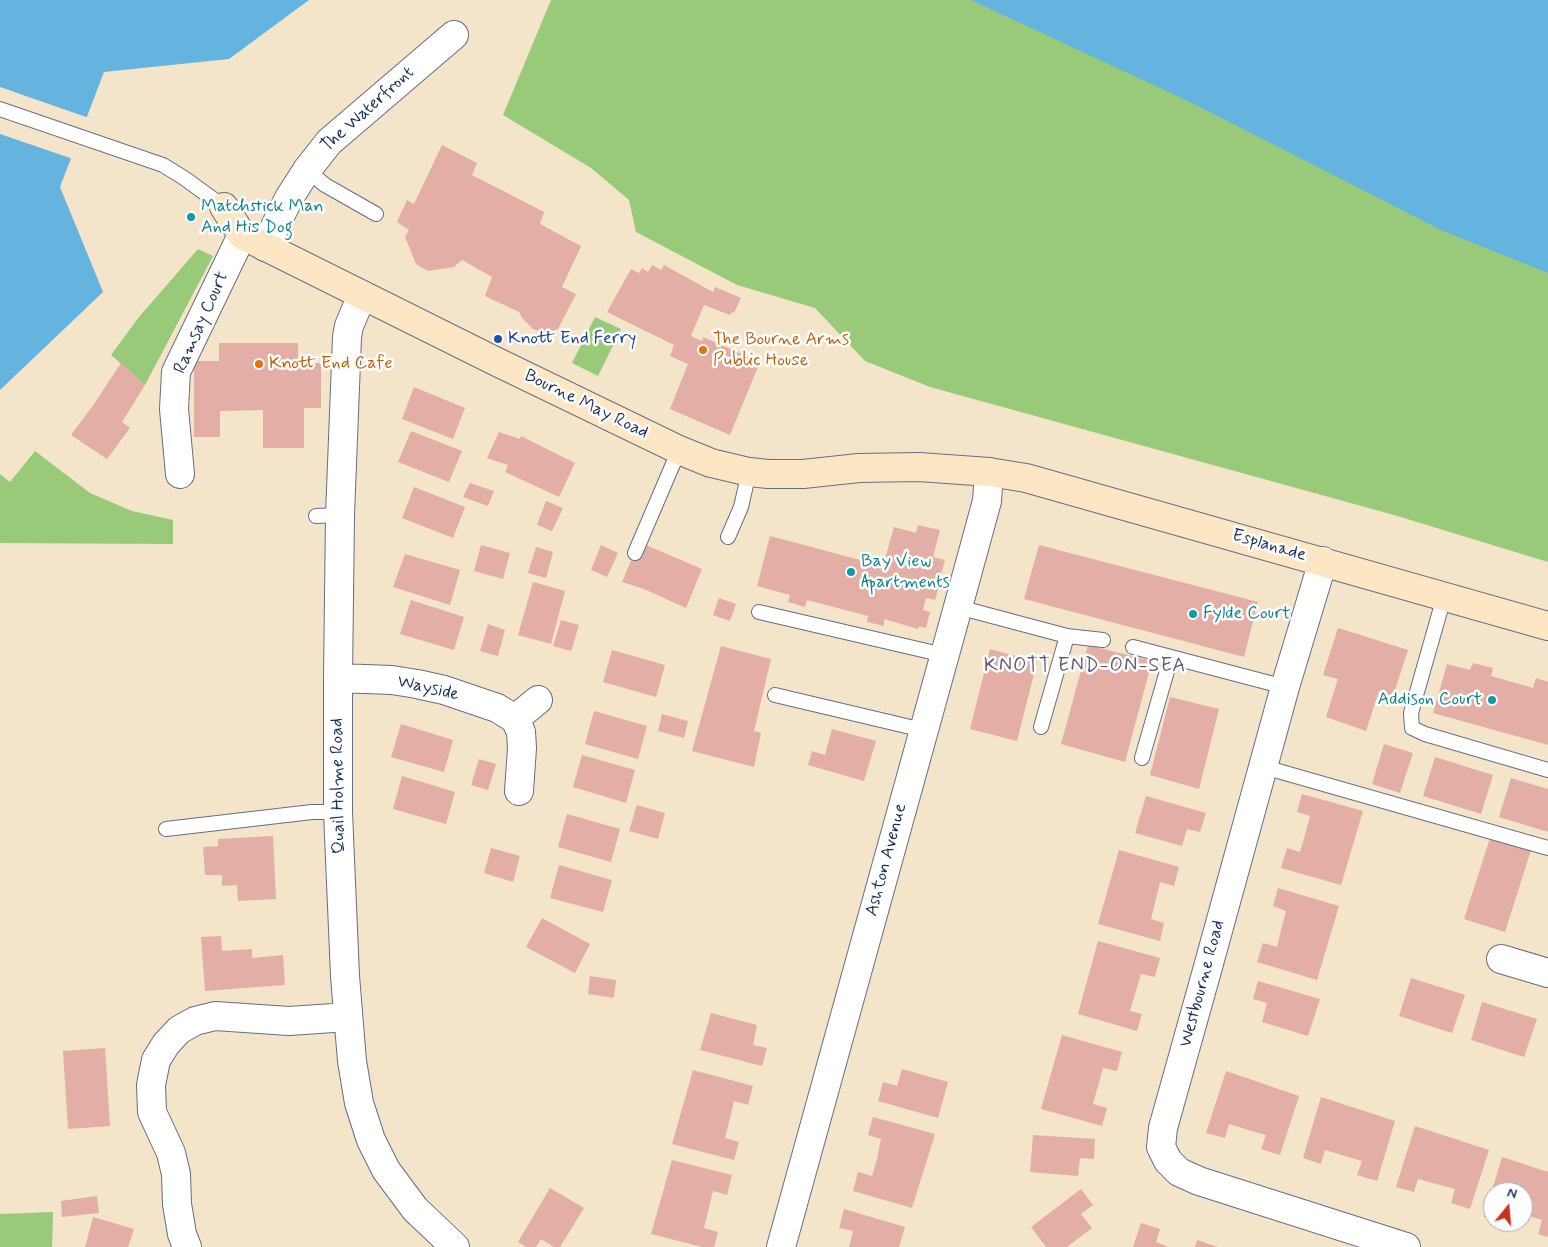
<!DOCTYPE html>
<style>
body{margin:0}
#map{position:relative;width:1548px;height:1247px;overflow:hidden;background:#f4e4ca;font-family:Mynerve,sans-serif}
canvas{display:block}
.north{position:absolute;left:1483px;top:1182px;width:50px;height:50px;box-sizing:border-box;background:#fff;border:1px solid #a4acbf;border-radius:50%;rotate:17deg;font-size:14px;font-weight:700;line-height:20px;text-align:center;color:#1b2f5e}
.north::after{content:'';display:block;margin:auto;width:18px;height:22px;background:#c8321e;clip-path:polygon(50% 0,100% 100%,50% 72%,0 100%)}
</style>
<div id="map">
<canvas width="1548" height="1247"></canvas>
<div class="north">N</div>
</div>
<script>
const g = document.querySelector('canvas').getContext('2d');
g.lineJoin = 'round';
function fillPath(path, color) { g.fillStyle = color; g.fill(path, 'evenodd'); }
const poly = rows => new Path2D(rows.map(r => 'M' + r).join(''));
function strokePath(path, color, width, dash) { g.strokeStyle = color; g.lineWidth = width; g.lineCap = dash ? 'butt' : 'round'; g.setLineDash(dash || []); g.stroke(path); }
function write(font, color, halo, rows, align = 'center') {
  g.font = font + ' Mynerve,sans-serif'; g.lineWidth = 5; g.setLineDash([]); g.textBaseline = 'middle'; g.strokeStyle = halo; g.fillStyle = color; for (const [text, x, y, turn = 0] of rows) {
    g.save(); g.translate(x, y); g.rotate((+turn || 0) * Math.PI / 180); g.textAlign = isNaN(turn) ? turn : align; if (halo) g.strokeText(text, 0, 0); g.fillText(text, 0, 0); g.restore();
  }
}
fillPath(poly([
 [551,0,1548,0,1548,562,1394,515,930,387,865,361,815,308,737,285,636,232,629,200,591,168,503,115],
 [198,249,213,256,145,385,111,355,139,317],
 [595,317,621,329,598,376,572,363],
 [35,451,90,493,132,511,173,520,173,544,0,543,0,474,10,482],
 [53,1212,52,1247,0,1247,0,1214]
]), '#98ca79');
fillPath(poly([
 [0,0,309,0,229,59,104,72,60,187,103,292,0,390],
 [971,0,1548,0,1548,273,1443,231,1192,103]
]), '#65b3df');
fillPath(poly([
 [0,87,89,118,73,159,0,134]
]), '#f4e4ca');
fillPath(poly([
 [442,145,477,163,472,175,544,212,540,224,581,246,562,287,576,294,558,329,545,333,533,329,522,318,519,312,485,296,492,277,462,260,454,267,428,271,416,264,405,237,409,230,397,222,407,200,414,204],
 [652,265,661,270,664,265,713,292,715,287,741,298,734,313,732,312,730,315,704,305,691,336,702,341,703,337,760,362,730,435,670,409,688,364,670,356,674,345,607,312,631,269,639,273,642,268,648,272],
 [219,343,298,343,298,363,321,363,321,408,304,408,304,448,263,448,263,410,220,411,220,437,194,437,194,361,219,361],
 [121,363,145,385,122,422,130,428,107,459,71,435,94,404],
 [414,387,465,408,453,439,402,419],
 [411,431,462,451,449,482,398,462],
 [499,432,520,439,521,436,575,463,559,497,505,472,508,465,487,458],
 [470,483,494,491,488,506,463,497],
 [414,487,465,507,453,538,402,518],
 [546,501,563,508,552,531,537,525],
 [918,525,940,530,933,557,945,560,940,578,945,580,943,584,940,583,935,600,926,598,923,610,930,612,926,628,919,626,918,629,884,619,884,626,867,622,868,616,807,600,805,607,788,602,790,595,757,586,770,536,883,566,894,527,916,533],
 [639,542,702,569,686,608,644,589,622,582],
 [481,545,510,553,503,579,474,571],
 [601,545,618,553,607,577,591,570],
 [1039,545,1258,602,1244,657,1024,599],
 [536,547,553,552,546,578,528,573],
 [405,554,460,570,450,605,393,587],
 [533,582,565,591,551,644,518,635],
 [719,598,736,604,730,621,713,615],
 [411,600,464,617,454,650,400,634],
 [561,620,579,625,571,651,553,646],
 [488,624,505,630,498,656,480,651],
 [1338,628,1408,650,1393,696,1379,691,1366,731,1326,717,1338,679,1323,675],
 [1088,645,1152,661,1125,762,1061,744],
 [721,646,771,659,754,731,761,733,754,767,692,751],
 [990,649,1037,662,1017,741,970,729],
 [612,650,665,665,656,697,603,682],
 [1473,663,1493,668,1491,676,1533,688,1536,678,1548,682,1548,745,1433,713,1447,664,1470,670],
 [1170,697,1219,709,1199,789,1150,775],
 [594,711,647,726,638,759,585,744],
 [662,714,688,721,684,738,658,731],
 [401,724,453,740,444,772,391,757],
 [832,729,876,741,864,781,808,765,812,751,825,755],
 [1384,744,1413,753,1400,793,1372,784],
 [582,755,635,770,626,803,573,787],
 [1435,757,1493,775,1481,814,1423,796],
 [479,759,496,764,488,790,471,785],
 [402,776,455,792,446,824,393,809],
 [1511,778,1548,789,1548,832,1499,817],
 [1302,794,1363,811,1341,885,1281,868,1287,848,1300,852,1305,835,1310,816,1297,812],
 [1146,796,1206,813,1200,832,1187,829,1182,846,1135,833],
 [637,805,665,813,658,839,629,831],
 [567,814,620,829,611,862,558,847],
 [273,836,276,899,238,901,237,885,222,886,222,875,205,875,203,847,218,846,218,839],
 [1490,838,1531,850,1505,932,1464,919],
 [491,848,520,856,513,882,484,873],
 [1119,850,1179,867,1174,886,1160,882,1151,919,1164,923,1160,941,1098,924],
 [559,865,612,880,603,912,550,898],
 [1278,888,1339,906,1317,980,1257,962,1263,943,1277,947,1281,930,1286,911,1273,906],
 [542,918,590,944,575,973,526,947],
 [221,936,222,951,252,949,252,958,283,955,285,985,205,991,201,937],
 [1098,941,1160,958,1155,977,1141,974,1130,1011,1142,1014,1137,1031,1078,1014],
 [590,976,616,980,614,998,588,994],
 [1411,978,1465,995,1452,1033,1399,1016],
 [1258,981,1320,999,1308,1036,1262,1022,1267,1003,1253,999],
 [1482,1002,1537,1019,1524,1057,1471,1040],
 [711,1013,757,1025,753,1045,767,1048,762,1066,700,1050],
 [1062,1035,1122,1052,1117,1071,1103,1068,1093,1104,1107,1108,1102,1126,1041,1109],
 [105,1048,110,1126,68,1129,63,1051],
 [902,1069,948,1082,938,1118,878,1101,883,1082,897,1086],
 [693,1070,753,1086,748,1105,734,1101,730,1118,725,1138,739,1142,734,1160,672,1144],
 [1226,1071,1299,1096,1280,1155,1261,1149,1266,1135,1248,1130,1229,1124,1225,1138,1206,1133],
 [1321,1097,1395,1121,1377,1181,1357,1175,1362,1161,1345,1156,1325,1150,1321,1164,1303,1158],
 [873,1117,935,1134,912,1208,853,1191,858,1172,872,1176,877,1159,881,1139,868,1135],
 [1415,1126,1489,1150,1470,1209,1451,1203,1455,1189,1418,1179,1414,1192,1396,1187],
 [1033,1135,1095,1139,1094,1159,1080,1158,1078,1176,1030,1172],
 [1502,1157,1548,1172,1548,1237,1538,1234,1542,1220,1523,1214,1523,1192,1493,1192,1493,1220,1484,1217],
 [672,1160,732,1175,727,1195,713,1191,704,1228,718,1232,714,1247,702,1247,651,1234],
 [550,1188,584,1208,560,1247,554,1247,541,1239,536,1247,526,1247,518,1242],
 [1081,1189,1093,1205,1081,1214,1092,1228,1067,1247,1046,1247,1031,1227],
 [97,1196,99,1213,62,1217,61,1201],
 [844,1209,905,1227,899,1247,849,1247,853,1231,839,1228],
 [93,1217,134,1229,128,1247,85,1247],
 [1141,1223,1160,1229,1156,1242,1169,1247,1133,1247],
 [1197,1240,1218,1247,1195,1247]
]), '#e2aea5');
const lane = poly([
 [0,109,163,165,184,178,224,207],
 [307,170,325,185,376,214],
 [316,516,340,515],
 [728,537,741,507,749,472],
 [635,553,679,450],
 [1444,597,1411,713,1412,728,1425,734,1548,770],
 [958,607,1067,636,1103,640],
 [759,612,944,655],
 [1133,647,1285,687],
 [775,695,923,730],
 [1041,727,1067,636],
 [1142,758,1171,657],
 [1264,767,1548,848],
 [166,829,312,812,338,812]
]);
const street = poly([
 [265,247,289,198,307,170,329,142,454,35],
 [362,295,349,326,347,337,340,515,338,678,338,812,345,976,352,1061,359,1103,371,1140,386,1170,415,1209,455,1247],
 [180,474,174,409,176,372,242,235],
 [1323,561,1285,687,1208,967,1163,1128,1161,1147,1168,1161,1179,1172,1199,1181,1406,1247],
 [338,678,392,680,417,684,444,690,497,708,515,719,521,732,522,748,519,791],
 [515,719,538,700],
 [1501,959,1548,973],
 [187,1247,182,1234,177,1204,176,1174,171,1153,152,1112,151,1085,156,1060,166,1044,179,1030,195,1021,215,1016,289,1021,348,1017],
 [781,1247,958,607,987,501,989,472]
]);
const secondary = poly([
 [224,207,242,235,495,361,679,450,711,463,749,472,768,474,803,474,859,468,919,467,989,472,1026,478,1548,626]
]);
strokePath(lane, '#676e84', 16);
strokePath(street, '#676e84', 30);
strokePath(secondary, '#676e84', 30);
strokePath(lane, '#fff', 14);
strokePath(street, '#fff', 28);
strokePath(secondary, '#fce6c4', 28);
for (const [x, y, r, color] of [
 [191,217,5,"#0f9aa8"],
 [498,339,5,"#1a4fb4"],
 [703,350,5,"#e8710a"],
 [259,364,5,"#e8710a"],
 [851,572,5,"#0f9aa8"],
 [1193,614,5,"#0f9aa8"],
 [1492,700,5,"#0f9aa8"]
]) { const dot = new Path2D(); dot.arc(x, y, r, 0, 2 * Math.PI); g.fillStyle = color; g.fill(dot); strokePath(dot, '#fff', 2); }
write('18px', '#1b2f5e', '#fff', [
 ["The Waterfront",368,110,-42],
 ["Ramsay Court",202,323,-66],
 ["Bourne May Road",586,405,26],
 ["Esplanade",1269,546,16],
 ["Wayside",428,689,13],
 ["Quail Holme Road",339,786,-91],
 ["Ashton Avenue",887,860,-75],
 ["Westbourne Road",1203,984,-75]
]);
write('18px', '#0d838f', '#fff', [
 ["Matchstick Man",201,207],
 ["And His Dog",201,228],
 ["Bay View",861,562],
 ["Apartments",861,583],
 ["Fylde Court",1203,614],
 ["Addison Court",1482,700,"right"]
], 'left');
write('18px', '#164399', '#fff', [
 ["Knott End Ferry",508,339]
], 'left');
write('18px', '#c56008', '#fff', [
 ["The Bourne Arms",713,340],
 ["Public House",713,361],
 ["Knott End Cafe",269,364]
], 'left');
g.letterSpacing = '1px';
write('20px', '#615b77', '#fff', [
 ["KNOTT END-ON-SEA",1085,667]
]);
g.letterSpacing = '0px';
</script>
